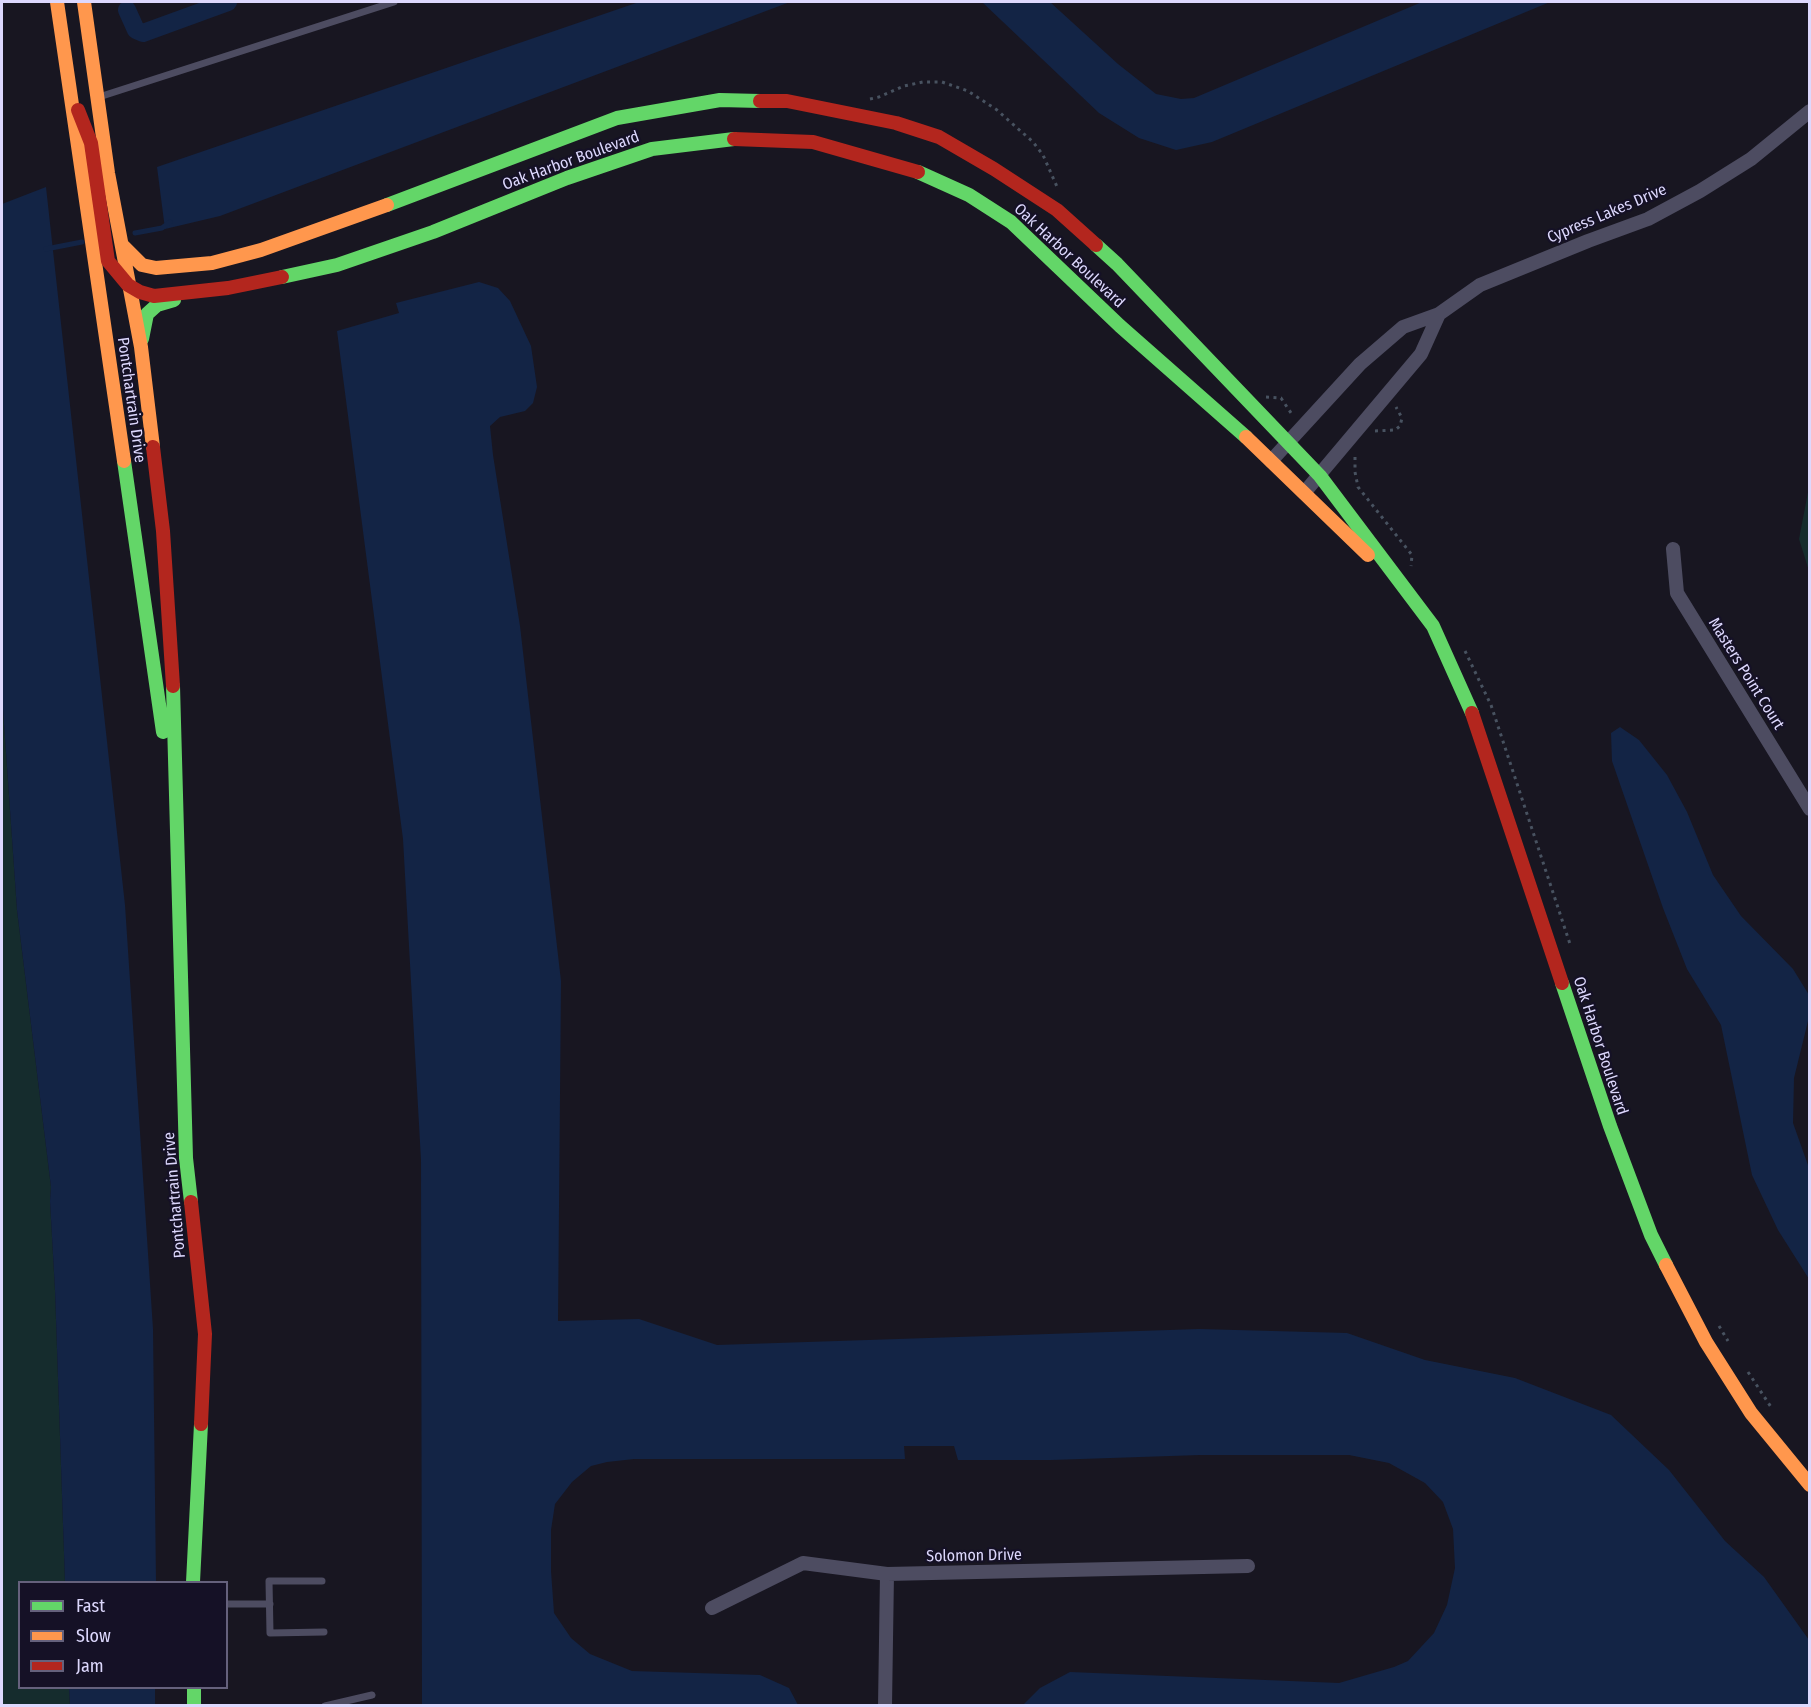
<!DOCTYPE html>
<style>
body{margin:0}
#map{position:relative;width:1811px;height:1707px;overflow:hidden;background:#181621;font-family:"Fira Sans Condensed",sans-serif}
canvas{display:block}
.frame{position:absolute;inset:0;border:3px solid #ddd8fd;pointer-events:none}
.legend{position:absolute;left:18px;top:1581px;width:210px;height:108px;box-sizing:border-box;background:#151126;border:2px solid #65617c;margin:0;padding:8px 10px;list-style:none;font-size:18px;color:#ddd8fd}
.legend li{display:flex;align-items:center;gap:12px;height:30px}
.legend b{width:30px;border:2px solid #65617c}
</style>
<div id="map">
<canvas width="1811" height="1707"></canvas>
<div class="frame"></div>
<ul class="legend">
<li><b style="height:8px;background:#63d668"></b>Fast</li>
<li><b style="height:8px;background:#ff974d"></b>Slow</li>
<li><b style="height:8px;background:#b3261e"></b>Jam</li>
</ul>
</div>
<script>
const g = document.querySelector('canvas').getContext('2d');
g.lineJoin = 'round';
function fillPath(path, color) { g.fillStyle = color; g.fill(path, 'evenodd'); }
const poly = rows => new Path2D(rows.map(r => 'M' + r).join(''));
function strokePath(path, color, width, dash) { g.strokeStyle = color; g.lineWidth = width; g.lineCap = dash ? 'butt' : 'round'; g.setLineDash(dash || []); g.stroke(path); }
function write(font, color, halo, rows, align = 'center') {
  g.font = font + ' "Fira Sans Condensed",sans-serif'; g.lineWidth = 4.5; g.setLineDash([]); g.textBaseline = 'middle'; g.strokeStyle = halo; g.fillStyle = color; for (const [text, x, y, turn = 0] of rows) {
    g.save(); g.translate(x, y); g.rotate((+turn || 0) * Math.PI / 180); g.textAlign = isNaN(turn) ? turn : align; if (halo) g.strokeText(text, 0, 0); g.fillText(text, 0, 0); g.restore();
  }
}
fillPath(poly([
 [1809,487,1809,571,1799,539],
 [2,695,17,910,51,1187,50,1201,55,1290,65,1582,20,1582,20,1688,69,1688,70,1705,2,1705]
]), '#152c2d');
fillPath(poly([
 [639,2,790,2,220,216,165,229,157,167],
 [982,2,1050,2,1118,64,1156,94,1181,99,1194,98,1422,2,1550,2,1212,142,1176,150,1139,138,1099,113],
 [46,187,125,905,153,1329,156,1582,65,1582,55,1290,50,1201,51,1187,17,910,2,695,2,204],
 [479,282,498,288,510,301,531,346,537,387,533,403,525,411,500,417,490,426,493,455,520,626,561,981,558,1321,639,1319,717,1345,1199,1329,1347,1333,1425,1360,1515,1378,1611,1415,1669,1470,1725,1541,1764,1577,1809,1640,1809,1705,1023,1705,1040,1688,1070,1672,1339,1683,1394,1667,1408,1661,1434,1633,1447,1605,1455,1568,1453,1529,1443,1502,1425,1483,1389,1463,1349,1455,1200,1455,1051,1460,958,1460,954,1446,904,1446,905,1459,634,1459,607,1462,591,1466,572,1482,555,1504,551,1530,551,1571,554,1613,571,1638,590,1654,632,1671,760,1675,789,1688,798,1705,422,1705,421,1160,403,839,337,331,399,313,396,303],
 [1620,727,1639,740,1667,775,1687,812,1713,875,1741,916,1793,969,1809,995,1809,1017,1794,1078,1793,1123,1809,1168,1809,1279,1778,1230,1752,1175,1721,1025,1687,969,1663,908,1612,761,1611,733],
 [69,1688,155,1688,155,1705,70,1705]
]), '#132445');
strokePath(poly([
 [135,233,162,228,170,222],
 [46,249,82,242]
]), '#132445', 5);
strokePath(poly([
 [127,10,136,30,143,33,228,2]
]), '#132445', 18);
strokePath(poly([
 [870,99,879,97,904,86,923,82,942,82,968,91,997,110,1033,142,1043,155,1058,189],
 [1266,397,1281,398,1291,413],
 [1375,431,1395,430,1400,426,1402,418,1396,407],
 [1355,457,1355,472,1358,487,1412,555,1411,566],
 [1465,651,1491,705,1570,944],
 [1719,1326,1728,1341],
 [1748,1372,1771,1407]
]), '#485260', 3, [3, 4.5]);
strokePath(poly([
 [99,97,394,2],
 [322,1581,269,1581,270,1633,324,1632],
 [226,1604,270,1604],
 [325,1706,372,1695]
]), '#4d4c61', 7);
strokePath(poly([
 [1271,461,1360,364,1403,327,1439,314,1480,285,1588,241,1648,219,1700,191,1751,159,1810,111],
 [1304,493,1421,354,1439,314],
 [1673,549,1677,593,1810,809],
 [712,1608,803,1563,887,1574,1248,1566],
 [885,1706,887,1574]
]), '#4d4c61', 14);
strokePath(poly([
 [918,172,969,195,1011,222,1120,326,1246,437],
 [387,205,617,118,720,100,760,101],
 [1096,245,1117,264,1320,476,1433,626,1472,713],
 [282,277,337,265,433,232,567,178,652,149,734,139],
 [142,339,147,314,157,305,174,300],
 [124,461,163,732],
 [173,686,186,1158,191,1202],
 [1562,983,1610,1126,1651,1235,1666,1265],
 [193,1582,201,1424],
 [194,1688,194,1706]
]), '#63d668', 14);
strokePath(poly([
 [57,2,124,461],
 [84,2,108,173,141,347,153,447],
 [122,245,142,265,156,268,212,263,261,250,387,205],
 [1246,437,1368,555],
 [1666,1265,1706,1342,1751,1413,1810,1485]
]), '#ff974d', 14);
strokePath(poly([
 [760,101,787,101,896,123,939,137,994,169,1057,210,1096,245],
 [78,110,91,143,108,261,128,285,140,292,154,296,228,288,282,277],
 [734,139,813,142,918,172],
 [153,447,163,531,173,686],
 [1472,713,1562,983],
 [191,1202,205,1334,201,1424]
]), '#b3261e', 14);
write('16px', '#ddd8fd', '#151126', [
 ["Oak Harbor Boulevard",571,161,-20],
 ["Cypress Lakes Drive",1607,214,-23],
 ["Oak Harbor Boulevard",1069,256,43],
 ["Pontchartrain Drive",131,400,82],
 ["Masters Point Court",1746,674,58],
 ["Oak Harbor Boulevard",1600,1046,72],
 ["Pontchartrain Drive",175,1195,-95],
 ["Solomon Drive",974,1556,-1]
]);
</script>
